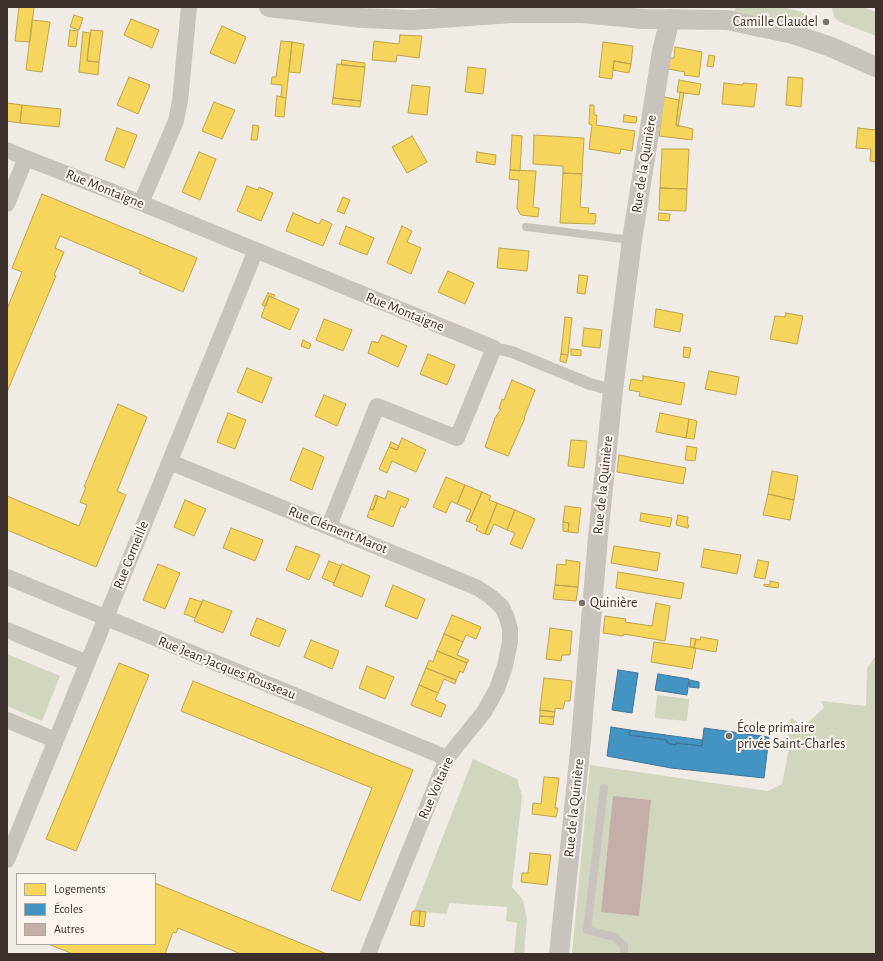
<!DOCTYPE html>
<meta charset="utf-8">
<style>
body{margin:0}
#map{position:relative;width:883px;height:961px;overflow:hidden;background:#f0ebe5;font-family:"Alegreya Sans",sans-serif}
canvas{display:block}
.frame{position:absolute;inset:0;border:8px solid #3b302b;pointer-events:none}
.legend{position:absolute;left:16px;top:873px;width:140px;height:72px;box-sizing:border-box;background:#fbf5ee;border:1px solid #aea6a0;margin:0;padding:5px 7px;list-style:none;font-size:12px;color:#3b302b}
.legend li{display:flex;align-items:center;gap:8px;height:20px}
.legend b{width:20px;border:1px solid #aea6a0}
</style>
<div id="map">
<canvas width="883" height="961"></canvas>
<div class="frame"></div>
<ul class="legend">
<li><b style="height:11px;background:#f6d55c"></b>Logements</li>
<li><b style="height:11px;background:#4393c3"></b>Écoles</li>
<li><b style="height:11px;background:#c3afa7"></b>Autres</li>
</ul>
</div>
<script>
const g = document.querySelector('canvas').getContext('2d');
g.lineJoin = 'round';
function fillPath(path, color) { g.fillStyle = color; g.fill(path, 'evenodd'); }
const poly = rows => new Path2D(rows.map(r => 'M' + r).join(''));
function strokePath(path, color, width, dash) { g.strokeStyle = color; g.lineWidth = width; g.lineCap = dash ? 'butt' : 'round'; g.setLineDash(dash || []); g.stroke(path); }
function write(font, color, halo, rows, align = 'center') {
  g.font = font + ' "Alegreya Sans",sans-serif'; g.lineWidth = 4; g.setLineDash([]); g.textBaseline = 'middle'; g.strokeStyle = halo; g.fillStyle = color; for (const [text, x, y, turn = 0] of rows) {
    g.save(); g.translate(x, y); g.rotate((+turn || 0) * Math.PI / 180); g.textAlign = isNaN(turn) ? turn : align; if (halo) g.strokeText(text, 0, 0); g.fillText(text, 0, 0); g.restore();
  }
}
fillPath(poly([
 [736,7,781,7,791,9,802,12,806,16,806,21,797,25,734,13],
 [832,7,863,7,876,12,876,36,840,22,834,17],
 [7,654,60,676,42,721,7,706],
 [876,655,876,954,572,954,590,765,768,791,782,784,790,742,786,727,792,718,803,727,824,708,821,701,866,706,867,669],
 [657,695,689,699,687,721,655,718],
 [473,759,517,779,522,796,512,887,523,900,527,919,524,954,514,954,517,923,506,921,507,907,449,903,447,914,414,911]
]), '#d1d6bf');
const homes = poly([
 [19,7,34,7,30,42,15,41,19,7],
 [74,15,83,18,79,30,70,27,74,15],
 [131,19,159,30,152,48,124,35,131,19],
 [32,20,50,22,42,72,26,70,32,20],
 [222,26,246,37,235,64,210,53,222,26],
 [70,30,78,31,76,47,68,46,70,30],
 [91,30,103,31,99,62,87,61,91,30],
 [83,32,90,33,87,61,99,62,98,75,79,72,83,32],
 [400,35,422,36,419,58,397,55,396,62,372,60,374,41,399,44,400,35],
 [281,41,292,42,286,98,281,97,282,85,271,84,272,77,276,77,281,41],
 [292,42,304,44,300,73,289,72,292,42],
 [603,42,633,46,631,64,614,61,612,79,599,77,603,42],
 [675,47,702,52,699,77,684,75,685,72,668,69,669,58,674,58,675,47],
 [709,55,715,56,713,67,707,66,709,55],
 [342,60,365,63,365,67,341,65,342,60],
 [614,61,631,64,629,73,613,70,614,61],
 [337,64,365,67,361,101,333,98,337,64],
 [468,67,486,69,483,94,465,92,468,67],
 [129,77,150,85,138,114,117,105,129,77],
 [788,77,803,78,801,107,786,105,788,77],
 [679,80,701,84,699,95,677,92,679,80],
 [724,83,743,85,743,83,757,84,754,107,722,104,724,83],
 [412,85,430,87,427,115,408,113,412,85],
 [680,92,684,93,678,127,676,125,680,92],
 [277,96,286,98,284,117,275,116,277,96],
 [664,97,679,100,676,125,693,129,692,140,659,136,664,97],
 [333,98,361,101,360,107,332,104,333,98],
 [214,102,235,110,222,139,202,131,214,102],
 [7,103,22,105,20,123,7,121,7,103],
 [22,105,61,109,59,127,20,123,22,105],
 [590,105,594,105,594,115,597,115,596,125,635,131,632,151,621,149,620,154,589,149,592,125,589,124,590,105],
 [624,115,637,117,636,123,623,122,624,115],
 [253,125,259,126,257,140,251,140,253,125],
 [117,128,137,135,124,168,105,160,117,128],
 [858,128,876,130,876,162,870,161,871,149,856,148,858,128],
 [512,135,522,136,520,171,510,170,512,135],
 [534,135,584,138,582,174,563,173,563,166,533,164,534,135],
 [412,136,427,162,407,173,392,147,412,136],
 [662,149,689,149,687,189,660,188,662,149],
 [199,152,216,159,200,200,182,192,199,152],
 [477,152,496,155,495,165,476,162,477,152],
 [510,170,536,171,533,207,539,208,538,217,521,215,519,212,517,208,519,180,509,179,510,170],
 [563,173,582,174,580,207,589,208,588,213,596,214,595,224,560,223,563,173],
 [247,186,258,190,259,187,273,193,261,221,237,211,247,186],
 [660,188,687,189,686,211,659,210,660,188],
 [42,194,197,258,183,292,139,273,141,270,60,236,55,248,64,252,54,275,56,276,7,392,7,309,22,272,12,268,42,194],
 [343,197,350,200,344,214,337,211,343,197],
 [293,213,319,224,322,219,332,224,323,246,286,231,293,213],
 [659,213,670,214,669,221,658,220,659,213],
 [346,226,374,238,367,255,339,244,346,226],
 [402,226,412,231,407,242,421,248,411,274,387,263,402,226],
 [499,248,529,251,527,271,497,268,499,248],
 [448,271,474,283,465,304,438,292,448,271],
 [579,275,588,276,585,294,577,293,579,275],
 [268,293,275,295,273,298,269,296,266,306,262,305,268,293],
 [269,296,299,309,290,330,261,317,269,296],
 [656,309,683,314,680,332,654,327,656,309],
 [786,313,803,316,797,344,770,339,775,316,785,317,786,313],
 [565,317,572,318,568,355,561,354,565,317],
 [324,319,352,330,343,351,316,340,324,319],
 [584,328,602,330,600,348,582,346,584,328],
 [382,335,407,346,398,367,368,353,372,341,378,343,382,335],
 [303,340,311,344,309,349,301,346,303,340],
 [684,347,691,348,689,358,683,357,684,347],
 [571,349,581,350,581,356,571,355,571,349],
 [428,354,455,365,447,385,420,374,428,354],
 [561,354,568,355,566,363,560,361,561,354],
 [247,368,272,378,262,403,237,392,247,368],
 [709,371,739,377,736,395,705,389,709,371],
 [643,376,685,383,681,405,639,396,640,392,629,390,631,379,643,381,643,376],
 [512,380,535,390,524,418,525,418,508,456,485,447,495,418,501,409,499,409,502,399,504,400,512,380],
 [324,395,346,404,337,426,315,416,324,395],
 [118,404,147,417,117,491,126,495,96,567,7,530,7,496,79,526,87,505,80,502,86,487,84,487,118,404],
 [228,413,246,420,235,449,217,442,228,413],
 [660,413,689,419,686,438,656,432,660,413],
 [689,419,697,421,694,439,686,438,689,419],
 [402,438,426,450,416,472,392,461,387,473,379,469,389,447,397,450,402,438],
 [571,440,587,441,584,468,568,466,571,440],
 [391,442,399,446,397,450,389,447,391,442],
 [687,446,697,448,695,461,685,460,687,446],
 [303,448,324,457,312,490,290,480,303,448],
 [619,455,686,468,683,484,617,472,619,455],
 [772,471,798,476,794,500,768,494,772,471],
 [446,477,465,485,457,504,451,501,446,513,433,507,446,477],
 [465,485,482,492,469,522,466,521,471,510,457,504,465,485],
 [388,491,409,499,405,508,401,506,393,527,367,517,370,509,373,510,378,496,385,499,388,491],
 [482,492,491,496,489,500,497,503,485,534,476,530,478,526,469,522,482,492],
 [768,494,794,500,790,520,763,515,768,494],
 [375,495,378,496,373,510,370,509,375,495],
 [185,500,206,509,194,536,174,527,185,500],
 [497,503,515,510,507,530,494,524,489,535,485,534,497,503],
 [565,506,581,508,578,533,568,532,569,523,563,522,565,506],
 [515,510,535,519,522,549,510,544,515,533,507,530,515,510],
 [641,513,672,518,670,527,640,521,641,513],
 [678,515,688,517,687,524,689,525,688,528,676,525,678,515],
 [563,522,569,523,568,532,563,531,563,522],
 [231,528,263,540,255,561,223,548,231,528],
 [296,546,320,555,309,580,286,570,296,546],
 [614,546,660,553,657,571,611,563,614,546],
 [704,549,741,555,737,574,701,567,704,549],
 [566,560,580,562,578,587,555,585,557,564,566,565,566,560],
 [758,560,769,562,765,579,754,577,758,560],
 [329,561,341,566,334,583,322,578,329,561],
 [158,564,180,573,165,609,143,600,158,564],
 [342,564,370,576,362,597,333,585,342,564],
 [618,572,684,583,681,599,616,588,618,572],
 [770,581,779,583,778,588,764,586,764,584,770,585,770,581],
 [393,585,425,599,417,619,385,606,393,585],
 [555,585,578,587,576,601,553,599,555,585],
 [190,598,202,602,195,618,184,614,190,598],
 [203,600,232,611,223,633,194,621,203,600],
 [656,603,670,606,665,641,624,634,623,636,603,633,605,616,626,619,625,622,652,626,656,603],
 [452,615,481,627,476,639,466,635,463,642,444,634,452,615],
 [257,618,286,630,279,647,250,635,257,618],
 [550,628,572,631,570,655,562,655,561,661,546,659,550,628],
 [444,634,463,642,457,655,469,660,467,663,437,651,444,634],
 [701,637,718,640,716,652,694,648,696,639,700,640,701,637],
 [691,638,696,639,694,648,690,647,691,638],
 [311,640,339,651,332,669,304,657,311,640],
 [654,642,696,648,692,669,651,662,654,642],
 [437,651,467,663,463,673,460,671,456,680,426,668,429,660,433,662,437,651],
 [119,663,149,675,76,851,46,839,119,663],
 [367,666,394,677,385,699,359,688,367,666],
 [426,668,456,680,455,684,444,679,438,693,419,685,426,668],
 [544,678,572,681,570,701,565,701,563,709,555,708,555,712,540,710,544,678],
 [193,681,413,770,360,901,331,890,372,788,181,711,193,681],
 [419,685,438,693,435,700,446,705,441,717,411,705,419,685],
 [540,710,555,712,554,717,540,716,540,710],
 [540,716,554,717,553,725,539,723,540,716],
 [544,777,559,778,555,808,558,808,556,817,532,814,533,803,541,804,544,777],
 [530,853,551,855,547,885,521,882,522,873,528,873,530,853],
 [155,883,327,954,241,954,178,928,176,933,173,932,165,954,73,954,48,944,155,944,155,883],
 [414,911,420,911,419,926,410,925,412,912,414,911],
 [420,911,426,912,424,927,419,926,420,911]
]);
fillPath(homes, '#f6d55c');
strokePath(homes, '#bea44d', 1);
const schools = poly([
 [618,670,638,673,632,713,612,710,618,670],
 [658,674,689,679,687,695,655,690,658,674],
 [690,680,699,682,699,688,689,687,690,680],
 [611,727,630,730,629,735,667,740,667,743,676,745,676,743,702,746,704,728,769,737,764,778,671,768,607,756,611,727],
 [630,730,702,740,702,746,676,743,676,745,667,743,667,740,629,735,630,730]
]);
fillPath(schools, '#4393c3');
strokePath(schools, '#417595', 1);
fillPath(poly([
 [613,796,651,800,639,916,601,912]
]), '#c3afa7');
strokePath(poly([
 [526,227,631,240],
 [604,788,587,930,615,937,624,946,624,954]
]), '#c9c3be', 8);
strokePath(poly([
 [494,348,512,352,590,384,613,390]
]), '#c9c3be', 12);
strokePath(poly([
 [7,150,26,158,7,204],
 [26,158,141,203,494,348,457,438,377,406,329,526],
 [141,203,176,121,180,101,189,7],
 [170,462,478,588,491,597,502,607,507,618,510,629,510,642,505,666,497,689,484,712,447,758,368,954],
 [7,577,447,758],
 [7,630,87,663],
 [7,720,55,740],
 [7,860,256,250]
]), '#c9c3be', 16);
strokePath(poly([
 [269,7,362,18,412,20,513,13,582,13,643,19,727,20,793,34,831,47,876,67],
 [559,954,580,751,598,537,613,390,632,240,662,51,670,19]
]), '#c9c3be', 20);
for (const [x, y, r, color] of [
 [826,22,4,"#7a716c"],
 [582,603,4,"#7a716c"],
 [729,736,4,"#7a716c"]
]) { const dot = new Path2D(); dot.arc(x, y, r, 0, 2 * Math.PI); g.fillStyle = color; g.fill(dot); strokePath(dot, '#fbf5ee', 1.5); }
write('14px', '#3b302b', '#fbf5ee', [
 ["Camille Claudel",818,22,"right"],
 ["Quinière",590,603],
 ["École primaire",737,728],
 ["privée Saint-Charles",737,744]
], 'left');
write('14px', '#3b302b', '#fbf5ee', [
 ["Rue de la Quinière",644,164,-81],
 ["Rue Montaigne",105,189,22],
 ["Rue Montaigne",405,312,22],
 ["Rue de la Quinière",603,485,-84],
 ["Rue Clément Marot",338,530,22],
 ["Rue Corneille",131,555,-68],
 ["Rue Jean-Jacques Rousseau",227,668,22],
 ["Rue Voltaire",436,788,-66],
 ["Rue de la Quinière",574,808,-84]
]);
</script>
